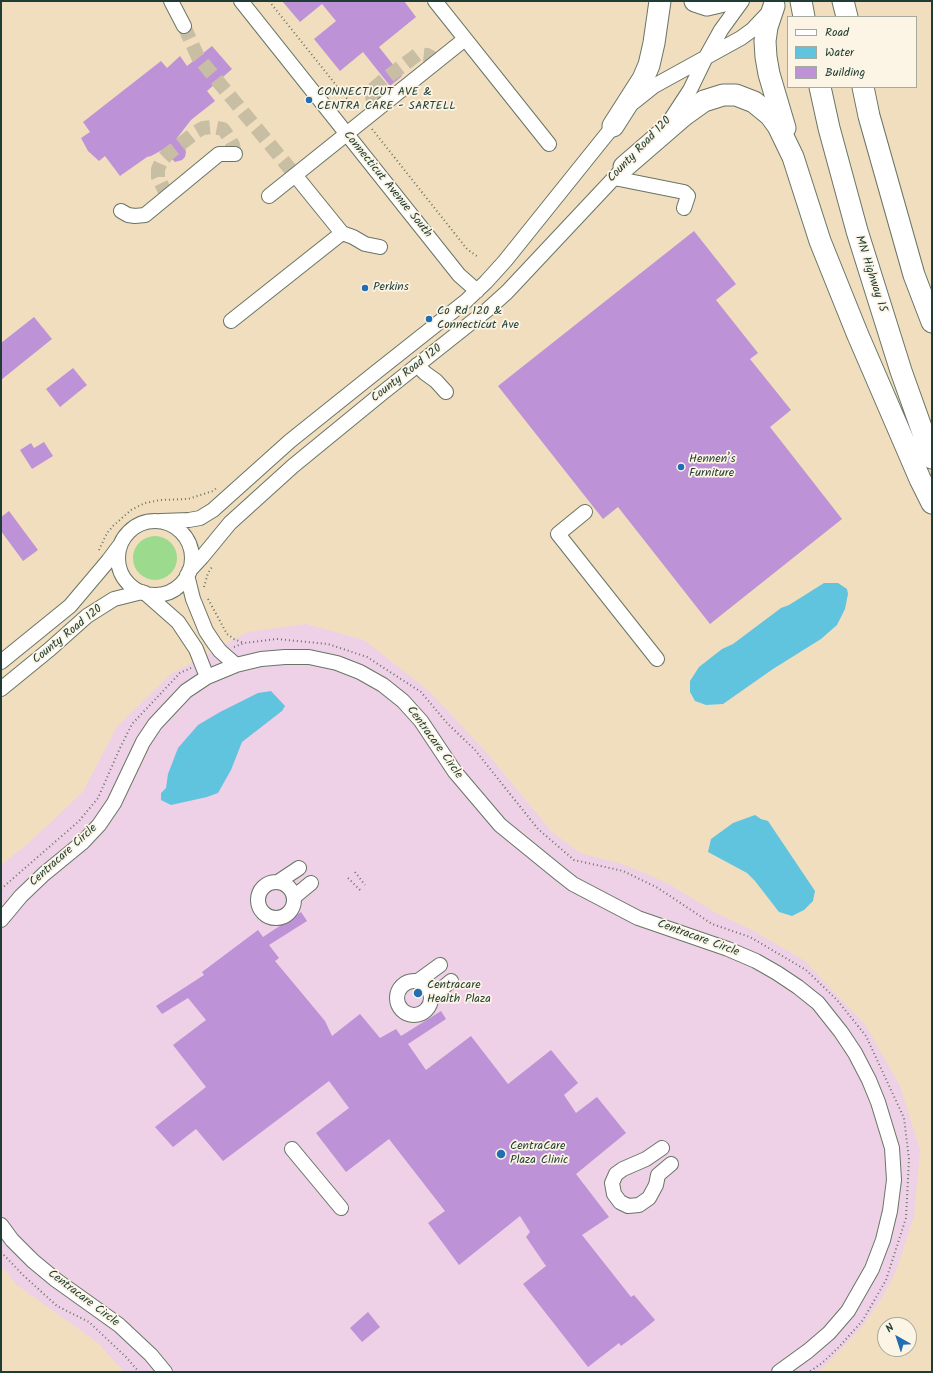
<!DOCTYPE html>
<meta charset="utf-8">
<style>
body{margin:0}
#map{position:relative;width:933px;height:1373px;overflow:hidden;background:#f1debf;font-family:Kalam,sans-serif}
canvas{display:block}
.frame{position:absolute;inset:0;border:2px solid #1f3d34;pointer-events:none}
.legend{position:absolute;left:787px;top:16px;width:130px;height:72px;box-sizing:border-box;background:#fcf5e5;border:1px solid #a4ab9e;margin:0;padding:5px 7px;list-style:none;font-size:12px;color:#1f3d34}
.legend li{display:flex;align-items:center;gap:8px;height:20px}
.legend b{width:20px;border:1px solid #a4ab9e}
.north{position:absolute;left:877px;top:1317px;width:40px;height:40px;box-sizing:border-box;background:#fcf5e5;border:1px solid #a4ab9e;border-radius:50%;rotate:321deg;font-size:11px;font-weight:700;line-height:16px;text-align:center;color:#1f3d34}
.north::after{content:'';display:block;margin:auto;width:14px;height:18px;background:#1f6fb2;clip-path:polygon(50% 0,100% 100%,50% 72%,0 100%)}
</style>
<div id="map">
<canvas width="933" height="1373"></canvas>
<div class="frame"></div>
<ul class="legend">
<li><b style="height:5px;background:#fff"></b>Road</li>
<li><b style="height:11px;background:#61c4df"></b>Water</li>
<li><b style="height:11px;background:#be92d6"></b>Building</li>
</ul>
<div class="north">N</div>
</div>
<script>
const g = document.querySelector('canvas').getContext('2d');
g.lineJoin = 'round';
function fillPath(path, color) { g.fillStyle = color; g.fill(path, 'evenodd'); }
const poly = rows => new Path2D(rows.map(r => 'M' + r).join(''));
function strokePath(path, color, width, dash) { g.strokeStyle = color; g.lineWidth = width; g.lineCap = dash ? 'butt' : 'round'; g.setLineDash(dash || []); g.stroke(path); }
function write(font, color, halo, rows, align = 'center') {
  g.font = font + ' Kalam,sans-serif'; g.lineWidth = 3.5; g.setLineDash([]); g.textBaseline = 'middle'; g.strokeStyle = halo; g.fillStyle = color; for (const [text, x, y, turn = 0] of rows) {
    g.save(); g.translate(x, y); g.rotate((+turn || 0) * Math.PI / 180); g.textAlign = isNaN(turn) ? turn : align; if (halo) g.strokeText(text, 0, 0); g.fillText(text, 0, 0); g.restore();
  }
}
fillPath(poly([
 [306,624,364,640,430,692,486,752,551,831,580,853,625,865,667,883,716,913,752,930,805,961,866,1026,900,1086,920,1150,914,1216,896,1271,882,1298,860,1329,823,1368,816,1372,124,1372,97,1342,17,1285,1,1266,1,865,31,841,83,792,116,728,171,674,248,632]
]), '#eed0e7');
fillPath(poly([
 '133 558a22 22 0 1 1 44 0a22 22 0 1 1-44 0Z'
]), '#9cda8e');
fillPath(poly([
 [824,583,838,583,847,589,848,594,845,609,837,625,821,639,773,669,723,704,706,705,695,701,690,692,690,681,699,667,722,649,733,644,781,608,789,605],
 [271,691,285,706,282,711,242,742,231,770,218,793,207,797,171,805,161,800,161,793,166,788,168,774,178,748,198,725,220,712,258,693],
 [755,815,761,819,768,821,815,891,813,901,804,910,792,916,779,912,755,881,747,873,708,852,711,839,733,823]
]), '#61c4df');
fillPath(poly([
 [282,1,404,1,416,17,379,47,402,76,390,86,363,52,340,71,314,39,336,21,322,4,300,22],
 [212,46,232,69,207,91,215,101,191,120,177,138,185,148,186,152,185,157,182,160,175,162,172,159,164,149,151,156,147,157,120,176,105,156,99,161,88,151,81,138,90,132,83,122,161,61,167,68,180,56,187,66],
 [694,231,736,284,716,300,758,353,750,359,791,410,770,427,842,519,710,624,618,507,603,519,498,386],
 [34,317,52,339,1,380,1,343],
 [73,368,87,385,60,407,46,389],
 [44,442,53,456,32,469,20,450,31,443,34,448],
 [9,511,38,550,23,561,1,531,1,517],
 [301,912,307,921,269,945,279,958,275,961,325,1021,332,1036,360,1014,380,1038,396,1029,401,1036,441,1011,446,1019,408,1044,426,1070,471,1036,508,1084,551,1050,578,1083,564,1095,576,1113,597,1097,626,1133,576,1174,609,1217,582,1235,631,1297,634,1295,655,1320,649,1325,621,1346,619,1343,588,1367,523,1284,546,1266,526,1237,530,1232,520,1216,459,1265,428,1223,445,1211,389,1139,346,1172,316,1133,349,1108,329,1081,223,1161,196,1129,173,1147,155,1127,206,1087,173,1045,206,1020,188,998,162,1014,156,1006,204,975,202,972,258,930,263,937],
 [368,1312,380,1327,362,1342,350,1328]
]), '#be92d6');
strokePath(poly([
 [184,26,198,57,295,175],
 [380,107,372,97,372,90,385,79,418,54,427,55,438,61],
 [167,196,158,177,158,169,162,160,168,154,196,132,203,128,213,127,223,129,228,136,233,145,235,154]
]), '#c7bea3', 14, [14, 7]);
const minor = poly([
 [171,1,184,26],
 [241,1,459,275,477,291],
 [435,1,549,144],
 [634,102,654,86,741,38,752,30,769,12],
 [671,119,690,90,706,57,721,30,742,1],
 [295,175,342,233,353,237,365,244,380,247],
 [614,178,684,192,688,196,684,208],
 [269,196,465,39],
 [121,211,128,215,135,216,145,215,219,154,235,154],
 [231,321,342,233],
 [417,365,425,373,436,381,446,392],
 [585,512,558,534,657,659],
 [161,521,189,520,200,518,213,510,290,441,375,373,466,301,486,282,505,261,619,119],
 '118 558a37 37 0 1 1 74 0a37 37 0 1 1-74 0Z',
 [189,571,202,557,230,523,293,466,381,394,487,310,507,292,630,161],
 [187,575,193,599,206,631,214,643,220,651,236,665],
 [145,593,178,622,196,649,207,677],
 [1,662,70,606,108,561,120,545],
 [1,689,50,649,87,616,114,599,142,592],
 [278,882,299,868],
 '258 900a18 18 0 1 1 36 0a18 18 0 1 1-36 0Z',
 [294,897,311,883],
 [1,920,21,896,44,874,83,842,99,825,114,803,143,742,155,724,186,691,207,677,236,665,261,659,285,657,309,657,337,663,360,672,383,685,403,701,421,721,455,772,500,825,559,873,573,884,638,918,728,949,756,961,777,973,798,987,818,1003,841,1032,855,1053,869,1080,878,1102,892,1148,894,1180,890,1211,883,1240,872,1269,848,1311,829,1333,808,1351,779,1372],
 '397 998a17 17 0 1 1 34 0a17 17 0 1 1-34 0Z',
 [418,981,440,965],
 [432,997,451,981],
 [662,1148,646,1159,623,1169,616,1174,612,1183,614,1194,620,1202,628,1206,639,1205,649,1198,656,1185,658,1175,671,1164],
 [292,1149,341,1208],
 [1,1225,12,1240,33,1261,56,1280,119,1325,151,1355,165,1372]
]);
const highway = poly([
 [695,1,707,5,724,1],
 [801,1,804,17],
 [843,1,847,17],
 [774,6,767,27,765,41,766,57,769,74,785,128],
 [820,87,829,128,857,231,901,371,932,458],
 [863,87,869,116,914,275,932,322],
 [613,126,643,79,649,65,654,43,660,1],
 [624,167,683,116,704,101,723,95,736,95,754,102,770,115,778,126,793,157,820,241,857,333,920,479,932,503]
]);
strokePath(minor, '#687565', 16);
strokePath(highway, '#687565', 23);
strokePath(poly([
 [269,1,356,110],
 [372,129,467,249,478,257],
 [99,550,107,533,113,526,131,510,145,503,160,500,188,499,213,491,218,487],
 [204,587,208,573,212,567],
 [208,599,227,634,234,639,244,643],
 [234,647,244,643,277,639,328,644,367,657,421,692,447,723,475,750,538,829,574,860,623,871,658,888,712,924,750,937,806,970,837,1000,866,1036,904,1118,909,1159,906,1218,886,1280,863,1320,839,1347,822,1363,809,1372],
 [355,872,365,885],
 [348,878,362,892],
 [1,889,79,821,98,798,120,748,132,724,180,673,191,668],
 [1,1252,23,1275,57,1306,89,1322,126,1357,139,1372]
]), '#687565', 2, [1, 3]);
strokePath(minor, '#fff', 14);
strokePath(highway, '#fff', 21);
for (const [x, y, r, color] of [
 [309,100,4,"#1f6fb2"],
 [365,288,4,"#1f6fb2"],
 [429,319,4,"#1f6fb2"],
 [681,467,4,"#1f6fb2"],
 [418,993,5,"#1f6fb2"],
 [501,1154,5,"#1f6fb2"]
]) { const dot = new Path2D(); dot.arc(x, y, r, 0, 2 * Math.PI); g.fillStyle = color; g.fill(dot); strokePath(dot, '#fcf5e5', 1.5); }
write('12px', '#1f3d34', '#fcf5e5', [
 ["CONNECTICUT AVE &",317,93],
 ["CENTRA CARE - SARTELL",317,107],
 ["Perkins",373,288],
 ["Co Rd 120 &",437,312],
 ["Connecticut Ave",437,326],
 ["Hennen’s",689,460],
 ["Furniture",689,474],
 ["Centracare",427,986],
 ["Health Plaza",427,1000],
 ["CentraCare",510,1147],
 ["Plaza Clinic",510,1161]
], 'left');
write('12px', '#1f3d34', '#fcf5e5', [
 ["County Road 120",640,150,-46],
 ["Connecticut Avenue South",387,185,51],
 ["MN Highway 15",870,274,72],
 ["County Road 120",407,374,-38],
 ["County Road 120",68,635,-39],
 ["Centracare Circle",434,743,54],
 ["Centracare Circle",64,856,-42],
 ["Centracare Circle",698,939,20],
 ["Centracare Circle",83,1299,37]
]);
</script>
